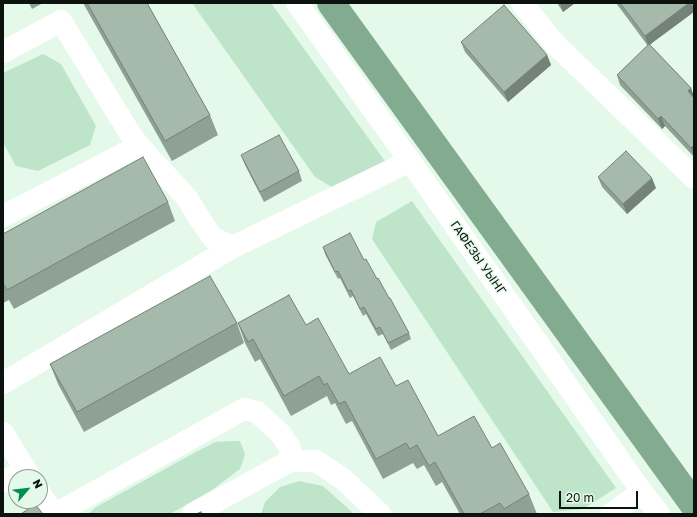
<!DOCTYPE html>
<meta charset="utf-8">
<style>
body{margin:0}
#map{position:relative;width:697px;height:517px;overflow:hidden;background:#e4f9ea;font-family:"Golos Text",sans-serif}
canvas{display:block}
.frame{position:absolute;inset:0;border:4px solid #0c130e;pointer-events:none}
.north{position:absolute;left:8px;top:469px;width:40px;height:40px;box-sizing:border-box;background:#e4f9ea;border:1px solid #8e9d92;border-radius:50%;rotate:62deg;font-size:11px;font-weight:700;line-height:16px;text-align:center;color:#0c130e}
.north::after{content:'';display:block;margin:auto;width:14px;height:18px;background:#009151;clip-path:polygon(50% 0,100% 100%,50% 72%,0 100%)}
.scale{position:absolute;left:559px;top:491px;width:79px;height:18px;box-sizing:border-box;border:2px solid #0c130e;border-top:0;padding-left:5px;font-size:12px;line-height:14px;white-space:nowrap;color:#0c130e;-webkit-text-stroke:3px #e4f9ea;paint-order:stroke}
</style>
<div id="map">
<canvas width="697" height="517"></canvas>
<div class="frame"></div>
<div class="north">N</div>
<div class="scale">20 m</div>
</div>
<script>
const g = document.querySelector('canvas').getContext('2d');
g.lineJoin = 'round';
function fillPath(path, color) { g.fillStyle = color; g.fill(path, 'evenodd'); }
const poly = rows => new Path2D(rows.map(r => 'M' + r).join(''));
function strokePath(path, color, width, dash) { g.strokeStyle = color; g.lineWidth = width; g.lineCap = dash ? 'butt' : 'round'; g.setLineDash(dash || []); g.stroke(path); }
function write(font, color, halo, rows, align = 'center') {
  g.font = font + ' "Golos Text",sans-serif'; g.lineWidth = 3; g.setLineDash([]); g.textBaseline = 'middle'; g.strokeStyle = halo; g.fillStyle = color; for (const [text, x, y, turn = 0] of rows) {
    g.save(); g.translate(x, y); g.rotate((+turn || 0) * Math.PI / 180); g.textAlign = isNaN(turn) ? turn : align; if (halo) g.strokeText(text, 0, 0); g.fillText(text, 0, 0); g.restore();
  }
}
fillPath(poly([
 [192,3,271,3,392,171,347,196,315,177],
 [43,54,61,64,96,126,90,145,38,171,16,166,3,143,3,73],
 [412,201,616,488,583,509,553,512,372,239,376,222],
 [233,441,240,441,245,454,240,469,212,490,170,514,88,514,96,507,194,453,215,442],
 [299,481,323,486,351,511,354,514,261,514,265,502,280,487]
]), '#bee5ca');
strokePath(poly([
 [331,3,694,505]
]), '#83ab90', 28);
strokePath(poly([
 [297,3,410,161,642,492,659,514],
 [522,3,555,44,694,178],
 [3,52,61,21,129,132,139,146,187,198,201,221,213,238,233,247],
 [3,216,139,146],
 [3,383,233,247,410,161],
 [3,433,30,477],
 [3,482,25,470],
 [40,493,54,514],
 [55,514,244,409,257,412,281,434,290,448,290,461],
 [193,514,290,461,316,461,343,479,380,514],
 [611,514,642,492]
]), '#fff', 22);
fillPath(poly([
 [29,3,43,3,32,9],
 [83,3,147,3,210,115,218,135,172,161],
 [557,3,575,3,563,12],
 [616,3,692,3,650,45,691,88,694,97,694,157,665,126,662,129,620,85,617,75,648,46],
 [461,42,547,55,551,65,508,102,465,52],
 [241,155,299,171,302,181,264,202,245,165],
 [598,177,656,188,627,214,602,187],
 [168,202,175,221,14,309,9,300,3,303,3,234],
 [323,247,364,260,389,298,409,333,411,339,391,350,383,334,378,336,366,314,363,316,353,296,350,298,340,278,338,279,325,254],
 [237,323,244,343,84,432,58,384,50,364],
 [238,323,306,325,349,374,396,386,438,436,492,448,529,494,537,514,460,514,442,482,436,486,424,465,417,469,413,463,383,479,352,421,346,424,335,403,331,405,327,396,291,416,260,359,255,362,245,343]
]), '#8fa094');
fillPath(poly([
 [560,3,575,3,563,12],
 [689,3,692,3,694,9,694,12,648,46,645,36],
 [547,55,551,65,508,102,504,92],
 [691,88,694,97,694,99,688,91],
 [661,116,665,126,662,129,658,119],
 [694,145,694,156,691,148],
 [652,178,656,188,627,214,623,204]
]), '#748278');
const building = poly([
 [87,3,147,3,210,115,165,141,87,3],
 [620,3,689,3,645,36,620,3],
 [504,5,547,55,504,92,461,42,504,5],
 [649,44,691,88,688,91,694,98,694,145,691,148,661,116,658,119,617,75,649,44],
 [279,135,299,171,260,192,241,155,279,135],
 [626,151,652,178,623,204,598,177,626,151],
 [143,157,168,202,7,290,3,283,3,234,143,157],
 [350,233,364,260,366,259,377,279,378,278,389,298,390,298,409,333,388,343,380,327,376,329,364,307,360,309,351,290,348,291,338,271,335,272,323,247,350,233],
 [210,276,237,323,77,412,50,364,210,276],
 [289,295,306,325,318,318,349,374,380,357,396,386,408,380,438,436,474,416,492,448,500,443,529,494,504,509,500,503,480,514,464,514,435,462,429,466,417,445,410,449,406,443,376,459,345,401,339,404,327,383,324,385,319,376,284,396,253,339,248,342,238,323,289,295],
 [35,504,43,514,21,514,35,504],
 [201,512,202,514,196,514,201,512]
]);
fillPath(building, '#a6baac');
strokePath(building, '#748278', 1);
write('12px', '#0c130e', '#e4f9ea', [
 ["ГАФЕЗЫ УЫНГ",478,258,55]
]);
</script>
